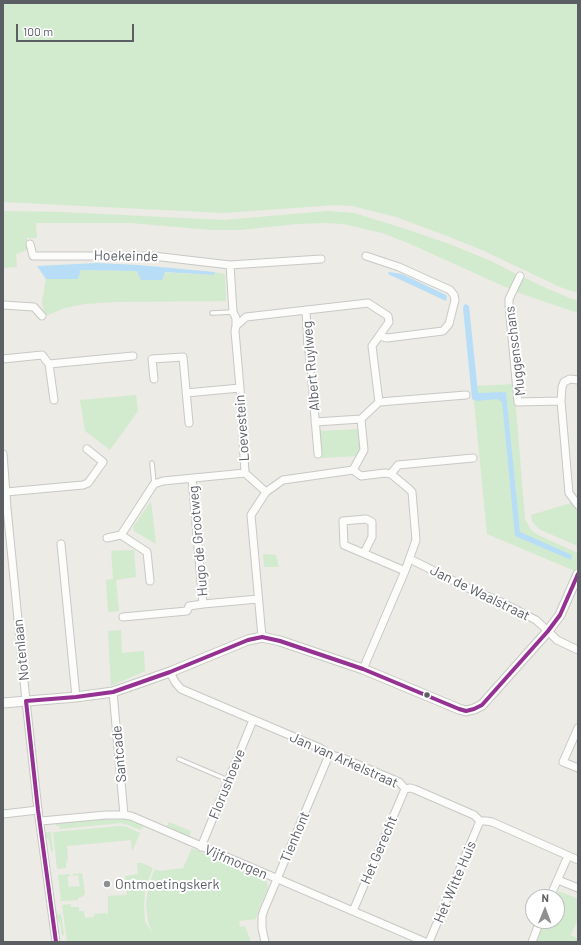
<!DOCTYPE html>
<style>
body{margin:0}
#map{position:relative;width:581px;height:945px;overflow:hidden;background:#ecebe5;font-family:Barlow,sans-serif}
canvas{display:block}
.frame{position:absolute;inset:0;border:4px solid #5b5f64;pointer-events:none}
.north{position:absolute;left:525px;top:889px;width:40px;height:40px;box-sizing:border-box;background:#fff;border:1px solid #bdbfc1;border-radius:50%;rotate:1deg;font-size:11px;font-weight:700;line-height:16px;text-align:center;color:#5b5f64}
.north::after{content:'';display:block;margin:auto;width:14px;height:18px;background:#8e9091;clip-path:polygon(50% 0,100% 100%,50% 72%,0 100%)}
.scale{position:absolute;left:16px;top:24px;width:118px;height:18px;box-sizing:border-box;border:2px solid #5b5f64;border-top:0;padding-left:5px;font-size:12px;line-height:14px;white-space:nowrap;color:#5b5f64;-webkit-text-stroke:3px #fff;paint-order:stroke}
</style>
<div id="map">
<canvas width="581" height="945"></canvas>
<div class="frame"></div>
<div class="north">N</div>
<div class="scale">100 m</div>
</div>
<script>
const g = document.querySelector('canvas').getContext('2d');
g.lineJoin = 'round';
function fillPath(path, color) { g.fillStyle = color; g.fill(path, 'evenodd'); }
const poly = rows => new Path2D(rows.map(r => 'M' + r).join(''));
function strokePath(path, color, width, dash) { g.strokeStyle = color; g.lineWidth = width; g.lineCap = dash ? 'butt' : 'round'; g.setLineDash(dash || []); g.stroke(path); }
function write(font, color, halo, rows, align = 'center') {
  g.font = font + ' Barlow,sans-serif'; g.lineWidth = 4; g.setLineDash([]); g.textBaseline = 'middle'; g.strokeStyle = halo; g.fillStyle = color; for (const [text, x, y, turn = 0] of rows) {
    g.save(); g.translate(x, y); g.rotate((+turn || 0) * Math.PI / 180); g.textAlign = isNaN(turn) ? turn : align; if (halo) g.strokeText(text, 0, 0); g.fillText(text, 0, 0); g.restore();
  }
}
fillPath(poly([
 [3,3,578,3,578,293,560,287,482,250,447,236,396,217,352,206,336,205,224,213,3,202],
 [3,211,61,212,224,220,328,211,354,213,409,230,452,245,493,262,516,274,510,289,408,243,382,233,344,224,325,223,297,224,239,230,211,230,131,223,36,223,37,238,27,238,27,250,16,254,17,267,3,268],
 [81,270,137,271,214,275,215,272,225,274,226,301,116,302,84,304,65,308,45,316,42,302,46,279,78,279],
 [523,277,546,288,572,299,578,300,578,313,516,292],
 [514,384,525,519,527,523,531,530,538,535,578,553,578,563,575,571,487,534,474,402,476,392,475,386],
 [136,395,138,411,110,450,85,431,80,400],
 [360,429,361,450,358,456,322,458,319,431],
 [151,501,156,544,134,531,133,527],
 [571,503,578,511,578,546,541,530,536,526,532,521,531,515],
 [134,550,136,577,116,580,119,611,108,612,106,580,113,579,111,551],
 [263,554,276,555,279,567,264,567],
 [121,630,122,653,144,651,145,671,111,686,108,631],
 [116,818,128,819,144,825,141,830,128,825,121,823,60,829,59,826,57,826,55,823],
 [169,822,191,831,189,838,166,828],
 [120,826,127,827,140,833,132,852,131,840,67,846,68,859,66,864,66,868,57,869,53,832],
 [46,832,51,832,53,851,51,852,49,840,46,837],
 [192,848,264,879,267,882,268,888,259,909,256,919,239,921,240,927,245,926,251,942,67,942,62,905,71,904,71,907,79,907,79,911,84,911,85,918,94,917,94,914,106,913,106,914,108,914,108,896,127,895,125,876,138,874,137,863,142,863,153,868,145,888,144,908,145,920,145,922,153,934,148,922,146,905,148,889,152,876,155,869,160,871,183,868],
 [82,873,85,894,83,896,78,898,78,900,61,901,58,875,69,874,70,876,67,877,69,887,80,886,78,875,73,876,73,874],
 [559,891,578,899,578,918,571,935,578,939,578,942,536,942,545,921,557,921,556,897],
 [61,914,64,935,62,935,60,923,57,920,56,915]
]), '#d2eace');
fillPath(poly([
 [97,263,138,265,215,272,214,275,165,272,162,280,141,280,137,271,81,270,78,279,46,279,37,266],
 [389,272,402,274,446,295,447,297,446,301,388,274],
 [466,304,469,306,478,393,506,392,520,532,572,555,571,560,515,536,502,402,497,399,477,401,472,399,463,308,464,305]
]), '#b8def7');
const service = poly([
 [212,313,233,312],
 [152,463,154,484],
 [179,759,228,780]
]);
const pedestrian = poly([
 [308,347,312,382]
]);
const minor = poly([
 [30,244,33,256,153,256,230,265,321,259],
 [366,256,399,267,450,290,454,295,455,300,449,324,443,331,387,338,379,336],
 [230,265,233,312,236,318,236,326,235,331,240,388,245,473,266,492,251,515,262,637],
 [520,276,509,299,509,305,518,402,561,401,569,493,578,505],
 [3,305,34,307,42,316],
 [306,310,308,347],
 [236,326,246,317,368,303,388,316,389,322,372,346,379,402,361,419,364,450,353,470,283,480,266,492],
 [3,359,42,355,49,364,133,356],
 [49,364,54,400],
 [154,379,152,359,183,357,189,423],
 [312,382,318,454],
 [186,393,240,388],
 [561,401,562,387,564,382,570,379,578,380],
 [379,402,466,395],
 [315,422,361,419],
 [3,454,7,508,26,701,38,810,56,942],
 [353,470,361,476,385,473,391,474,408,488,412,492,416,540,405,571,363,669],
 [391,474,398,465,473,458],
 [192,478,203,604],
 [6,492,83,485,88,483,103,462,87,449],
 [107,538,121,535],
 [61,544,76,697],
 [364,553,372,537,372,522,366,519,343,521,344,545,405,571],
 [410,559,470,589,503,603,536,620,548,631,557,640,578,650],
 [150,581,147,552,121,535,154,484,163,481,245,473],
 [123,617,187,611,189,606,203,604,258,599],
 [170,672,175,682,181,689,320,748,326,752,329,755,340,757,399,782,402,785,405,789,410,788,414,789,474,815,480,821,486,821,492,822,578,860],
 [113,692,124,815],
 [578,728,563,762,578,768],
 [3,814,38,810],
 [41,821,106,815,124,815,131,816,425,942],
 [201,847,253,720],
 [558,880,578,888],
 [550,897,568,856],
 [353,911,405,789],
 [265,942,262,928,262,916,264,910,329,755],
 [429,942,480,821],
 [532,942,540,921]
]);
const tertiary = poly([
 [3,703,76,697,113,692,170,672,248,640,262,637,280,641,363,669,459,709,466,711,474,709,482,705,548,631,560,615,578,574]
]);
strokePath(service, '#c8c8c6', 5.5);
strokePath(pedestrian, '#c8c8c6', 8);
strokePath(minor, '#c8c8c6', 9);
strokePath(tertiary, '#c8c8c6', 11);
strokePath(service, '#fcfcfb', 3.5);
strokePath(pedestrian, '#fcfcfb', 5.5);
strokePath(minor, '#fcfcfb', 7);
strokePath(tertiary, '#fcfcfb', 9);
strokePath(poly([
 [26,701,76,697,113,692,170,672,248,640,262,637,280,641,363,669,459,709,466,711,474,709,482,705,548,631,560,615,578,574],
 [26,701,38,810,56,942]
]), '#953192', 4);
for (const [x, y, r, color] of [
 [427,695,3.5,"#5b5f64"],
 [107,884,4,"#8e9091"]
]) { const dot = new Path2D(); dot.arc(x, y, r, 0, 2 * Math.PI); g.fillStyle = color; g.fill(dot); strokePath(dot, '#fff', 1.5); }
write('14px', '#5b5f64', '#fff', [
 ["Hoekeinde",126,256,1],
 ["Muggenschans",515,351,-97],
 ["Albert Ruylweg",311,366,-95],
 ["Loevestein",242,428,-94],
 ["Hugo de Grootweg",198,541,-95],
 ["Jan de Waalstraat",480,593,26],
 ["Notenlaan",21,650,-96],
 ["Santcade",119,754,-95],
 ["Jan van Arkelstraat",344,760,24],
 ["Florushoeve",227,784,-68],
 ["Tienhont",295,837,-67],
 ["Het Gerecht",379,850,-67],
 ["Vijfmorgen",236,862,23],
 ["Het Witte Huis",455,882,-67]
]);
write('14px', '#5b5f64', '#fff', [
 ["Ontmoetingskerk",115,884]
], 'left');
</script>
